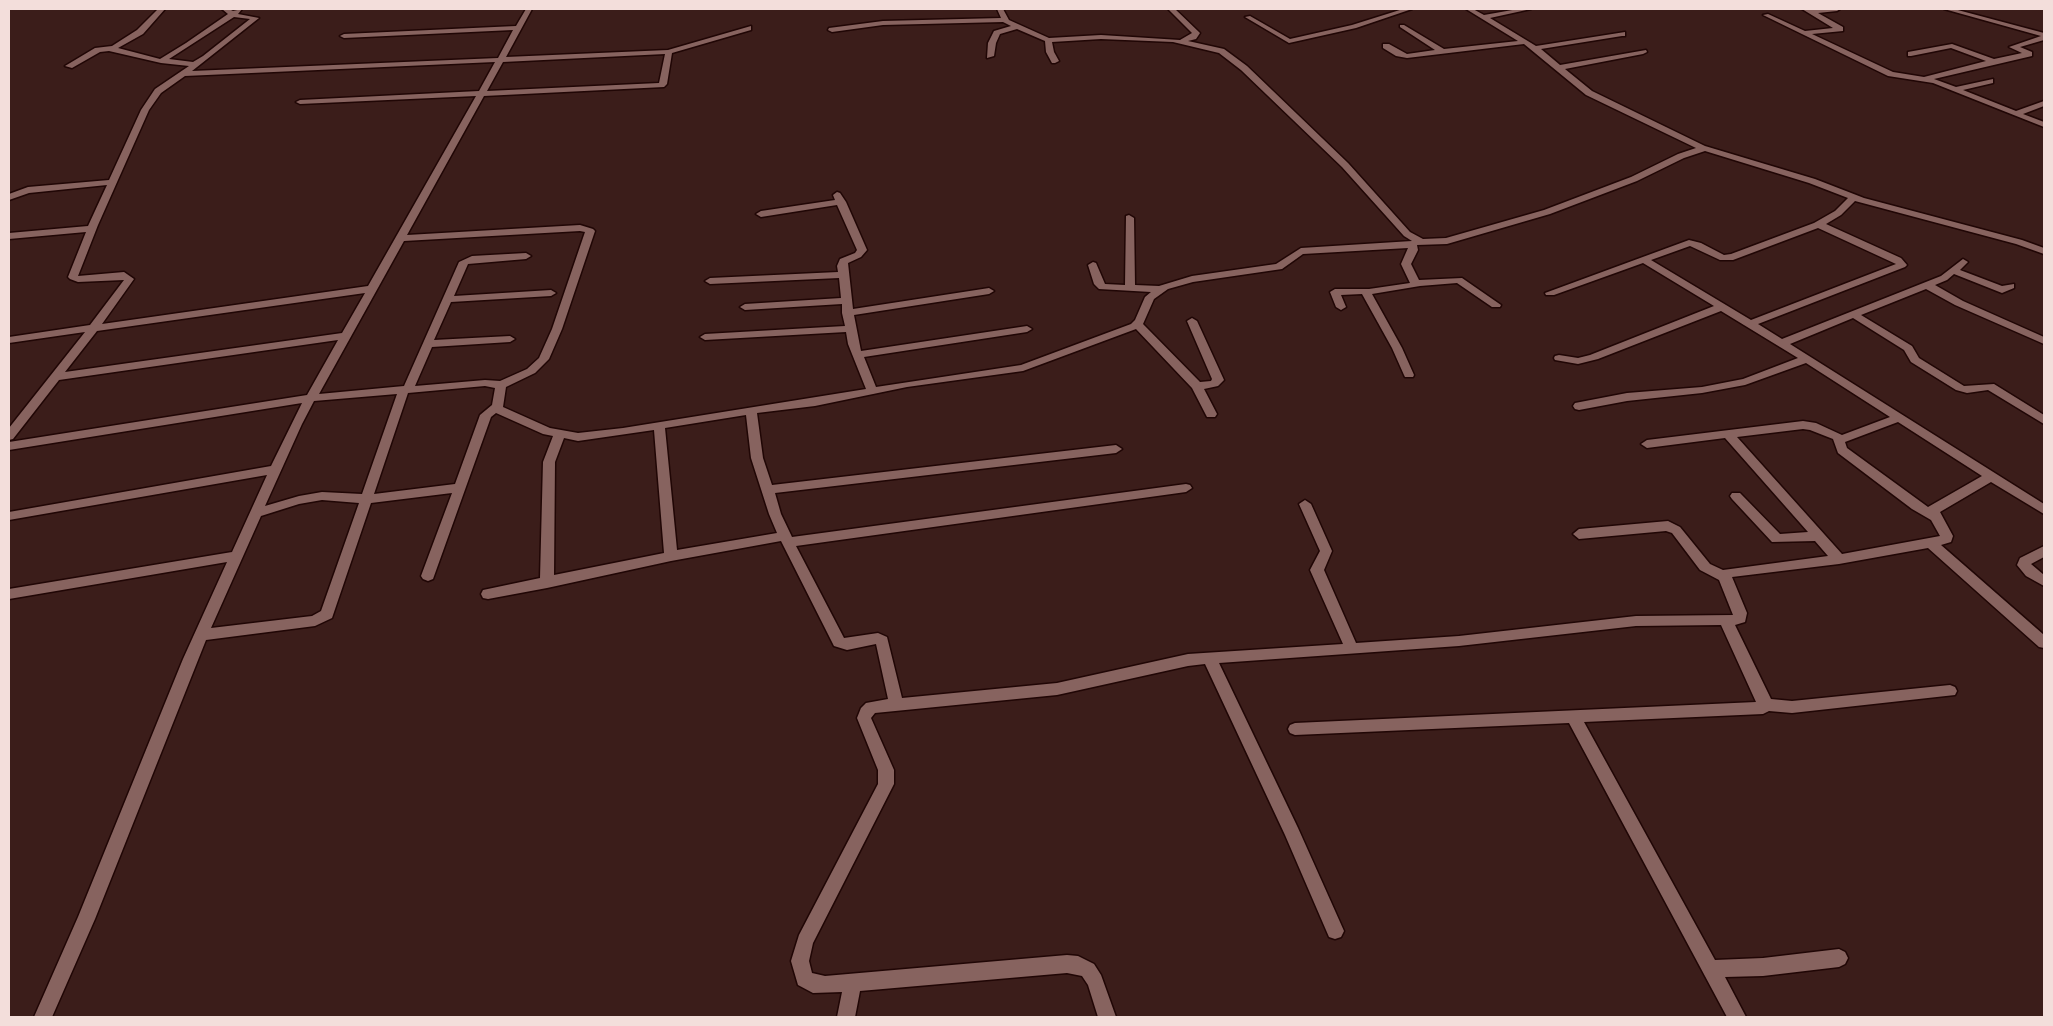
<!DOCTYPE html>
<style>
body{margin:0}
#map{position:relative;width:2053px;height:1026px;overflow:hidden;background:#3b1d1a;font-family:"Varela Round",sans-serif}
canvas{display:block}
.frame{position:absolute;inset:0;border:10px solid #f3dedb;pointer-events:none}
</style>
<div id="map">
<canvas width="2053" height="1026"></canvas>
<div class="frame"></div>
</div>
<script>
const g = document.querySelector('canvas').getContext('2d');
g.lineJoin = 'round';
const poly = rows => new Path2D(rows.map(r => 'M' + r).join(''));
function strokePath(path, color, width, dash) { g.strokeStyle = color; g.lineWidth = width; g.lineCap = dash ? 'butt' : 'round'; g.setLineDash(dash || []); g.stroke(path); }
function fillPath(path, color) { g.fillStyle = color; g.fill(path, 'evenodd'); }
const street = poly([
 [158,9,165,9,143,34,118,48,160,59,186,43,228,14,222,9,229,9,233,11,242,9,238,14,259,18,192,71,498,58,513,30,344,38,340,36,344,34,516,26,526,9,532,9,506,57,668,50,751,26,751,30,672,53,667,84,664,87,484,96,407,235,580,225,593,229,595,231,562,329,549,359,535,373,506,387,503,407,550,428,578,433,623,428,866,389,848,344,846,332,705,340,700,337,705,334,845,326,842,313,842,304,745,310,740,307,745,304,841,298,839,278,710,284,705,281,710,278,838,272,837,266,840,259,855,253,857,250,837,205,761,217,756,214,761,211,835,200,833,195,837,192,840,193,846,202,867,250,861,257,848,263,853,309,989,288,994,291,989,294,854,315,861,351,1027,326,1032,329,1027,332,864,357,876,387,1021,365,1131,324,1135,320,1145,297,1151,292,1099,289,1094,284,1088,265,1093,262,1096,263,1105,284,1125,285,1126,216,1129,215,1134,218,1135,285,1159,286,1192,276,1276,264,1301,248,1412,241,1404,236,1342,167,1241,70,1219,53,1173,42,1101,39,1052,42,1054,52,1059,61,1055,63,1052,63,1046,52,1045,41,1017,29,1000,34,996,43,994,56,987,58,988,43,994,31,1011,26,1003,22,883,25,832,32,828,30,829,28,883,21,1001,18,997,9,1003,9,1009,20,1049,38,1101,35,1180,40,1192,33,1168,9,1175,9,1200,33,1196,39,1188,41,1224,49,1247,66,1348,163,1410,232,1423,239,1446,238,1544,210,1631,177,1678,154,1696,148,1586,95,1524,44,1407,58,1396,56,1383,48,1383,44,1389,44,1407,54,1435,50,1400,27,1400,25,1404,25,1444,49,1518,41,1466,9,1473,9,1484,15,1518,9,1531,9,1490,18,1536,46,1625,32,1625,36,1622,36,1541,49,1560,65,1646,50,1647,52,1643,54,1565,69,1592,91,1705,146,1815,179,1864,198,2022,240,2044,248,2044,254,2016,244,1855,201,1841,215,1826,224,1901,258,1907,265,1905,267,1758,324,1782,339,1941,276,1963,259,1968,262,1960,270,2002,286,2014,284,2014,288,2002,293,1954,274,1947,280,1935,285,1963,301,2044,337,2044,344,1955,305,1926,289,1861,315,1912,346,1919,358,1964,386,1994,384,2044,415,2044,424,1988,390,1967,393,1956,390,1911,362,1904,350,1853,318,1790,344,2044,504,2044,514,1991,482,1940,512,1953,536,1951,542,1941,545,2044,635,2044,648,2039,647,1928,548,1839,564,1732,577,1747,613,1745,622,1735,625,1771,699,1792,701,1950,685,1955,687,1957,691,1955,695,1792,713,1769,711,1763,714,1584,722,1715,960,1763,958,1839,949,1845,952,1848,958,1845,964,1839,967,1763,976,1725,977,1746,1017,1727,1017,1569,723,1295,735,1290,733,1288,729,1290,725,1295,723,1756,702,1721,625,1636,626,1459,646,1219,663,1298,828,1344,931,1341,937,1335,939,1329,937,1285,835,1205,664,1188,666,1057,695,875,713,871,718,894,770,894,784,813,943,809,961,812,973,825,976,1067,955,1078,956,1094,964,1101,975,1116,1017,1098,1017,1088,985,1082,976,1067,973,860,991,855,1017,837,1017,842,992,813,993,798,985,791,961,799,935,878,784,878,770,857,718,861,708,866,703,888,699,876,644,847,650,834,646,781,541,671,561,547,588,488,599,483,598,481,594,483,590,540,578,543,462,553,436,543,434,496,413,491,417,433,579,428,581,423,579,421,576,452,493,371,503,332,618,315,626,206,640,95,919,52,1017,34,1017,78,917,183,659,227,562,9,599,9,589,232,552,267,475,9,520,9,512,271,466,302,403,9,450,9,442,307,395,338,340,59,380,13,439,9,440,9,428,85,332,9,343,9,337,90,325,124,280,78,282,70,279,68,277,86,232,9,239,9,233,88,226,107,185,29,193,9,200,9,194,28,187,109,180,141,110,155,89,189,66,161,63,109,51,100,52,72,68,65,66,95,48,112,46,137,30,158,9],
 [234,17,250,19,203,56,193,62,169,59,234,17],
 [665,54,659,83,487,91,503,62,665,54],
 [495,62,479,91,300,100,296,102,300,104,476,96,368,286,102,324,134,279,124,272,78,276,98,225,149,110,161,93,185,76,495,62],
 [1705,151,1809,183,1848,198,1835,211,1814,223,1731,254,1724,255,1701,243,1689,240,1545,293,1546,295,1554,295,1643,263,1714,306,1590,355,1578,358,1559,355,1555,356,1554,358,1555,360,1578,364,1598,359,1721,311,1798,358,1743,379,1702,387,1627,393,1575,403,1573,406,1575,409,1579,410,1627,401,1702,393,1745,385,1806,363,1890,417,1842,435,1816,423,1803,421,1647,440,1641,444,1647,448,1725,438,1808,532,1780,534,1740,493,1732,493,1730,496,1732,499,1772,542,1815,541,1828,556,1723,570,1710,564,1680,527,1668,521,1579,529,1573,534,1579,539,1666,531,1672,533,1700,570,1719,580,1733,615,1636,616,1459,636,1356,643,1324,570,1332,551,1311,504,1305,500,1299,504,1320,551,1310,570,1343,644,1188,654,1057,683,902,698,887,637,878,633,844,638,796,546,1186,492,1192,488,1190,485,1186,484,792,537,781,514,775,493,1116,453,1122,449,1116,445,772,485,763,458,757,413,815,406,907,387,1023,371,1136,329,1192,388,1207,417,1215,417,1217,414,1204,389,1218,386,1224,380,1197,321,1192,318,1187,321,1212,379,1211,381,1200,382,1143,324,1154,299,1168,289,1193,282,1282,269,1303,254,1408,248,1401,264,1410,283,1369,289,1335,289,1330,292,1336,307,1341,310,1346,307,1341,295,1362,294,1392,348,1404,375,1405,377,1413,377,1414,375,1402,348,1372,294,1420,286,1457,283,1492,307,1500,307,1501,305,1462,278,1419,280,1411,264,1418,250,1417,245,1447,244,1550,214,1637,181,1684,158,1705,151],
 [1818,228,1896,264,1751,320,1651,260,1690,246,1720,260,1733,260,1818,228],
 [580,231,585,232,552,329,539,358,527,369,500,381,485,380,415,386,432,347,510,342,515,339,510,336,434,340,451,302,551,296,556,293,551,290,454,296,468,264,526,259,531,256,526,253,472,256,459,262,404,386,319,394,404,241,580,231],
 [365,293,342,333,65,372,97,331,365,293],
 [485,386,495,388,492,405,480,415,455,484,374,494,408,393,485,386],
 [397,394,362,494,322,492,299,496,265,506,302,424,314,401,397,394],
 [746,415,751,458,769,514,777,533,677,550,665,428,746,415],
 [1898,422,1982,476,1928,507,1847,448,1845,442,1898,422],
 [1803,429,1810,430,1833,439,1838,453,1912,509,1931,520,1940,536,1842,554,1737,437,1803,429],
 [654,430,664,553,554,575,555,462,564,438,578,441,654,430],
 [322,500,359,503,321,611,312,616,211,628,261,516,299,504,322,500],
 [1403,9,1412,9,1356,28,1289,43,1245,17,1250,16,1290,39,1352,25,1403,9],
 [1802,9,1840,9,1837,11,1818,13,1843,27,1843,31,1812,34,1893,72,1924,77,1986,61,1951,48,1911,56,1908,56,1908,52,1952,44,1994,59,2022,53,2009,47,2041,36,1944,9,1954,9,2044,33,2044,40,2020,47,2032,52,2032,56,1934,79,1956,87,1993,79,1993,83,1963,90,2016,111,2044,101,2044,106,2023,114,2044,122,2044,127,1933,83,1888,76,1763,15,1768,14,1805,31,1833,28,1802,9],
 [2044,546,2044,557,2031,564,2044,575,2044,586,2026,576,2017,565,2020,558,2044,546]
]);
strokePath(street, '#200605', 3);
fillPath(street, '#87635f');
</script>
